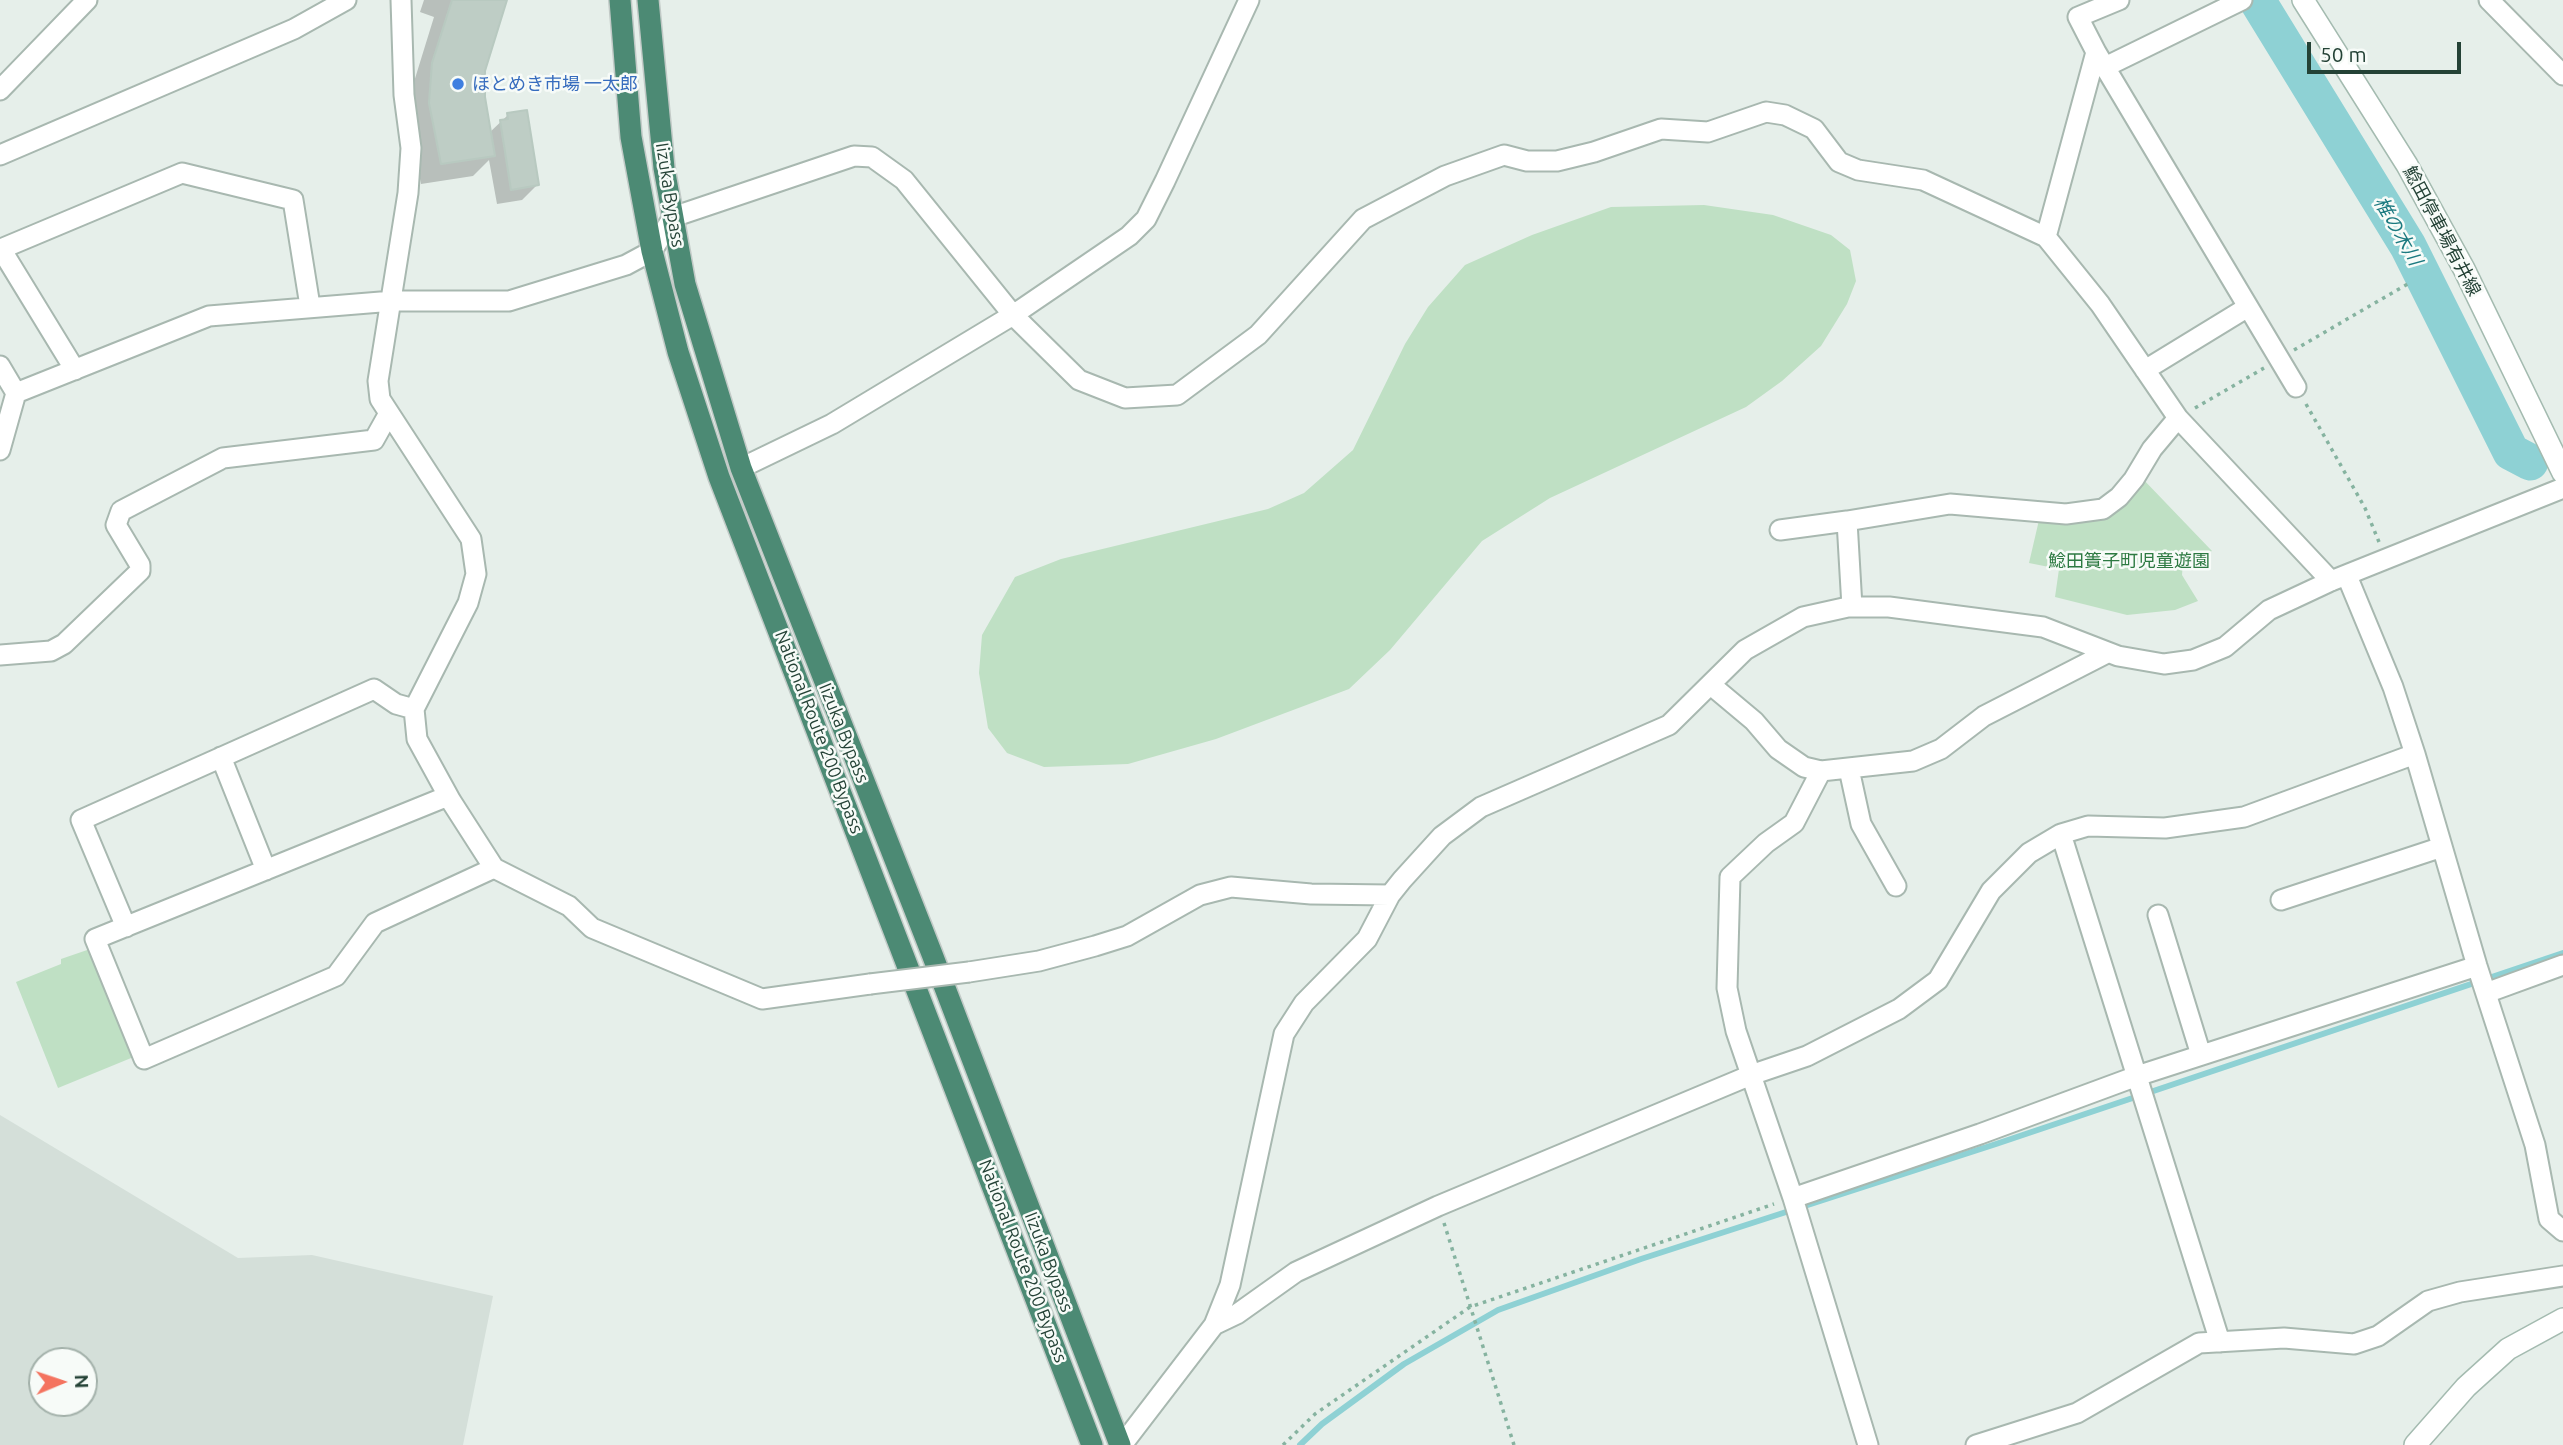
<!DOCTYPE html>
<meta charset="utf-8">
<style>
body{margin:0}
#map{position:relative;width:2563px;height:1445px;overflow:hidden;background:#e6efea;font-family:Ubuntu,sans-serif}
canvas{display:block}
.north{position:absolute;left:28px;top:1347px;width:70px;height:70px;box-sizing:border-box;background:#f7fbf8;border:2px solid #a3b1aa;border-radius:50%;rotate:88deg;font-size:19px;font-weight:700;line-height:28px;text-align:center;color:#244236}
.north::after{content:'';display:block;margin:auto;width:24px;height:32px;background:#f4735f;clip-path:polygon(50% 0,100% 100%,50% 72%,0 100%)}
.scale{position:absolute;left:2307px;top:42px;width:154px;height:32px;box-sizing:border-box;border:4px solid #244236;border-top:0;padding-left:9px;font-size:21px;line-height:24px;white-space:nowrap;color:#244236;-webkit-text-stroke:5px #f7fbf8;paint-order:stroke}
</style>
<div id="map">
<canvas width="2563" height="1445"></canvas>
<div class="north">N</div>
<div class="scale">50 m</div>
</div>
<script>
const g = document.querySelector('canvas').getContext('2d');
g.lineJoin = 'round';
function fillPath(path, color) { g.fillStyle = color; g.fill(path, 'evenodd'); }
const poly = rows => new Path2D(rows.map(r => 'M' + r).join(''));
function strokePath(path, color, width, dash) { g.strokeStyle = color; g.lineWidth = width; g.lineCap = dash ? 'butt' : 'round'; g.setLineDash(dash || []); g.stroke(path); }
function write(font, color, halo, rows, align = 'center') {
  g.font = font + ' Ubuntu,"Noto Sans JP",sans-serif'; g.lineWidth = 5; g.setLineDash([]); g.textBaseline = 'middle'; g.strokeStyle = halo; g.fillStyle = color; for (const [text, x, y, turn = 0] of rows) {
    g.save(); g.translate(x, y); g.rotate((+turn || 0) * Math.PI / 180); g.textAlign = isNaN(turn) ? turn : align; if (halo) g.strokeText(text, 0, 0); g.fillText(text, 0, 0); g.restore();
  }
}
fillPath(poly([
 [0,1115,238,1258,312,1255,493,1296,463,1445,0,1445],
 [42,1361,84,1361,84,1403,42,1403]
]), '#d4dfd9');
fillPath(poly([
 [1704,205,1773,215,1831,235,1850,250,1856,281,1847,304,1821,346,1782,381,1746,407,1550,498,1482,541,1390,650,1349,689,1216,739,1128,764,1044,767,1007,753,988,728,979,673,982,635,1015,577,1061,559,1268,509,1304,493,1353,450,1405,344,1428,307,1465,265,1532,235,1611,207],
 [2141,477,2212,551,2183,561,2182,575,2198,601,2175,610,2127,615,2055,597,2059,569,2029,563,2039,520,2074,520],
 [93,948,136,1056,58,1088,16,982,61,964,61,959]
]), '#bfe0c4');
fillPath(poly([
 [424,0,505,0,484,71,483,97,489,133,508,115,537,185,522,200,497,204,489,160,473,176,421,184,409,124,413,85,434,17,420,12]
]), '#0003');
strokePath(poly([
 [1300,1445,1322,1424,1404,1364,1498,1310,1641,1259,1996,1144,2563,953]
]), '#8ed1d4', 6);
strokePath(poly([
 [2257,0,2408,246,2511,452,2530,462]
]), '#8ed1d4', 37);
const building = poly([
 [452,0,507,0,485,71,485,97,495,156,441,164,429,103,432,63,452,0],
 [527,110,539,185,511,190,500,120,508,119,507,113,527,110]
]);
fillPath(building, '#becdc5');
strokePath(building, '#b8c9c0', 2);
const minor = poly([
 [401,0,404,95,411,148,408,193,378,381,380,399,471,539,476,574,468,603,414,709,417,739,451,801,494,868,569,906,592,928,762,999,870,984],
 [2489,0,2563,75],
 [2096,52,2296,387],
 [2105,67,2242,0],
 [0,90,87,0],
 [0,155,294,29,346,0],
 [2046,237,2096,52,2078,17,2119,0],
 [0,366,16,393,209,316,393,301,509,301,626,265,652,251,673,217,854,156,872,157,904,180,1013,315,1079,380,1125,398,1177,395,1258,335,1363,219,1445,176,1504,155,1527,161,1557,161,1594,152,1661,129,1708,132,1766,112,1785,115,1814,129,1839,162,1858,170,1923,180,2046,237,2100,304,2178,418,2331,581],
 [75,370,1,249,182,173,293,200,310,306],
 [2145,370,2248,307],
 [0,450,16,393],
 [741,468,832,424,1013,315,1129,236,1146,219,1165,181,1249,0],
 [1780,530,1847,521],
 [2347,576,2393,687,2415,754,2477,966,2535,1145,2549,1219,2563,1231],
 [1852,607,1847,521,1950,504,2066,514,2103,509,2119,497,2134,479,2152,449,2178,418],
 [0,655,51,651,64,644,140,571,140,565,116,525,121,511,223,458,374,440,388,415],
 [1711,685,1754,721,1778,749,1804,767,1821,771],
 [221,757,266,870],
 [1849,769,1861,824,1896,886],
 [448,796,95,939,144,1059,336,976,375,923,494,868],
 [2061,834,2220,1342],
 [2281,900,2442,847],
 [2158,915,2201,1055],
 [126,927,81,820,374,689,396,704,414,709],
 [969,972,1039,961,1095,946,1127,936,1200,895,1231,887,1311,894,1390,895],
 [2486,993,2563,965],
 [1793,1198,1980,1134,2137,1076,2477,966],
 [1214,1325,1237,1314,1296,1272,1438,1206,1751,1075,1807,1056,1899,1009,1938,980,1991,891,2029,853,2061,834,2088,826,2165,828,2244,817,2415,754],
 [1122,1445,1214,1325,1230,1285,1284,1034,1304,1003,1367,939,1390,895,1402,880,1442,836,1481,807,1669,725,1745,650,1803,617,1848,607,1889,607,2043,627,2118,656,2164,664,2193,660,2225,647,2269,610,2331,581,2563,488],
 [1868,1445,1793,1198,1736,1031,1727,988,1730,877,1766,843,1794,823,1821,771,1913,761,1941,749,1984,716,2107,653],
 [1976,1445,2077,1413,2199,1343,2284,1338,2354,1344,2378,1336,2428,1301,2460,1292,2563,1276]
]);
const secondary = poly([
 [2303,0,2407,165,2464,269,2563,473],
 [2415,1445,2466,1387,2508,1349,2563,1319]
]);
const trunk = poly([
 [620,0,631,137,652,251,678,352,719,477,1092,1445],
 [648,0,664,168,685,284,741,468,932,954,1120,1445]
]);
strokePath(minor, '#a8b8b0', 23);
strokePath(secondary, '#a4bbb0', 24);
strokePath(trunk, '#c2cac7', 24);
strokePath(poly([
 [2294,350,2411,282],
 [2306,404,2365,508,2379,542],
 [2195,408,2264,368],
 [1444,1223,1514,1445],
 [1283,1445,1315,1414,1470,1307,1774,1204]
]), '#86b3a0', 3.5, [3.5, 5]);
strokePath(minor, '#fff', 19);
strokePath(secondary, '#fff', 21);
strokePath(trunk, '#4c8a74', 21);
const minorBridge = poly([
 [870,984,969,972]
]);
strokePath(minorBridge, '#a8b8b0', 23, []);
strokePath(minorBridge, '#fff', 19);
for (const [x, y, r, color] of [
 [458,84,7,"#3f7fe0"]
]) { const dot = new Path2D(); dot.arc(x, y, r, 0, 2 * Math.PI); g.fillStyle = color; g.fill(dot); strokePath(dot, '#f7fbf8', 2.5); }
write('18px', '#366cbe', '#f7fbf8', [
 ["ほとめき市場 一太郎",472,84]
], 'left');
write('18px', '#244236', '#f7fbf8', [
 ["Iizuka Bypass",670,195,81],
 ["鯰田停車場有井線",2442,231,62],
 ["National Route 200 Bypass",819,732,69],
 ["Iizuka Bypass",844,733,68],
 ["National Route 200 Bypass",1023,1261,69],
 ["Iizuka Bypass",1049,1262,69]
]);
write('18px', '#2d7a42', '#f7fbf8', [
 ["鯰田簀子町児童遊園",2129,561]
]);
write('italic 19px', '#1c7a80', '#f7fbf8', [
 ["椎の木川",2398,231,60]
]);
</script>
